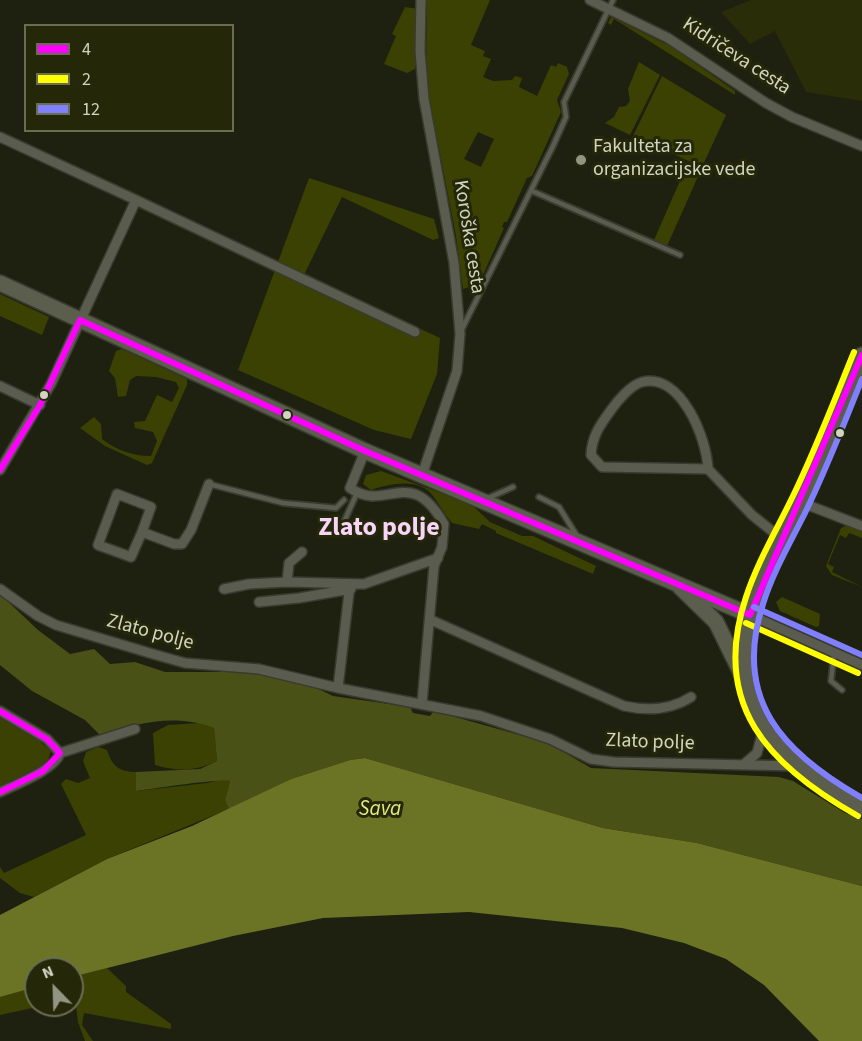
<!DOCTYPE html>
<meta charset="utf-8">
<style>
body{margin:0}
#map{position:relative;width:862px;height:1041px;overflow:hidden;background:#1e210f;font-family:"Source Sans 3",sans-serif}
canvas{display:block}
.legend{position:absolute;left:24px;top:24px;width:210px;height:108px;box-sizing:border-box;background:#242808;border:2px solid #696d52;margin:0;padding:8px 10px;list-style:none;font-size:18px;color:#d0d4c2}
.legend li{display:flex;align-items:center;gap:12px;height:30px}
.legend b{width:30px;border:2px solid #696d52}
.north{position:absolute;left:24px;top:957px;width:60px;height:60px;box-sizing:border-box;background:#242808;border:2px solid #696d52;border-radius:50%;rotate:337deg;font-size:16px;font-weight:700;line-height:24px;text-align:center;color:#d0d4c2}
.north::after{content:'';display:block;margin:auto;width:21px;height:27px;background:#929583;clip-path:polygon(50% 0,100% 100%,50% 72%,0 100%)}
</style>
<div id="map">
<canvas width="862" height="1041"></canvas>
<ul class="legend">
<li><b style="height:8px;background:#f0f"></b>4</li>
<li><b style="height:8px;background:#ff0"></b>2</li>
<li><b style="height:8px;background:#8080ff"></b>12</li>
</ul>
<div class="north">N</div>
</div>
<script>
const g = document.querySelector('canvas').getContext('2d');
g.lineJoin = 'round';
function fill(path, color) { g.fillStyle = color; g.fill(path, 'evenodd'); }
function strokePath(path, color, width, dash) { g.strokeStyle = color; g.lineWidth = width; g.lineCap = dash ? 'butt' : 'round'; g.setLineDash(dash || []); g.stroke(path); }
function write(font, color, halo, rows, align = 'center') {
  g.font = font + ' "Source Sans 3",sans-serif'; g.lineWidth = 6; g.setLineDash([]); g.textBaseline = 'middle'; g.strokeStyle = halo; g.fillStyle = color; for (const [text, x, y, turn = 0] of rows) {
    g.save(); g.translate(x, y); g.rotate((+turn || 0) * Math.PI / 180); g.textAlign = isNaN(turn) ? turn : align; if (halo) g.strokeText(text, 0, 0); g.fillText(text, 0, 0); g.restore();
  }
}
const built = new Path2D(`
 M751 0H862V101L806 92 775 31 750 44 721 12Z`);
const green = new Path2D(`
 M427 0H490L471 45 485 51 483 56 491 59 483 77 493 81 512 80 515 76 522 78 519 87 537 96 551 65 556 67 558 63 567 67 569 74 557 100 561 112 532 176 527 178 507 222H504L502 227 504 228 479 284 463 289 456 236 428 92 426 72ZM478 132 494 139 481 167 464 159Z
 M405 7 418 9 415 69 407 73 384 64 396 36 392 34Z
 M611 17 672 47 735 91V95L614 19 611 25 608 23Z
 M639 62 660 75 630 135 605 123 614 117 619 107 626 106 630 101 628 89Z
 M662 76 726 115 702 167 633 136Z
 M687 165 700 172 667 246 654 240Z
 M309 178 434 219 439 238 433 240 342 197 304 275 440 338 437 374 411 439 374 430 238 370Z
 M0 294 49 317 42 335 0 316Z
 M122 349 187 379V385L152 463 147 465 105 446 80 428 94 417 101 424 102 439C116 450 133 456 151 456L157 441 153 432 135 428 134 422 145 421 157 395 172 402 179 388 176 382 156 377 136 376 130 380 126 396 118 397 115 378 109 371 116 351Z
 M381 471 471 504 490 522 522 536H533L596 566 593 574 496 533V531L482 524 479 529 452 523C445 515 440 505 433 496 419 477 390 484 371 490L363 484 366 475Z
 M850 524 862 529V538L849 533 846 538 840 535 828 564 834 567 832 572 862 587 832 575 826 566 841 528Z
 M782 597 820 614 819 626 816 627 780 611 776 602Z
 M0 715 31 734 51 751 47 763 0 790Z
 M200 723 214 728 217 761C196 771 178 772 155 765L153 733 168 725Z
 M98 747 107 750C112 766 119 772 136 772V791L207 783 225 779 230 781 225 800 229 809 107 859 34 897 20 893 0 878V867L4 873 86 835 61 784 66 779 78 783 90 778 83 761 86 752Z
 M107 968 126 986V992L171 1024V1029L84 1013 82 1025 93 1041H85L78 1022 75 998H72V977Z
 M36 987V1005H46L0 1015V997Z`);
const forest = new Path2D(`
 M0 594 38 630 70 654 94 649 110 664 135 662 165 672H259L302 681 333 696 410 707 413 713 430 716 434 711 548 743 591 768 779 777 793 781 845 813 862 819V886L697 843 603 828 365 758 350 760 291 779 229 809 225 800 230 781C223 778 150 789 136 791V772L200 769 217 761 214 728C175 713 138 723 100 735L85 720 32 691 0 665Z`);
const water = new Path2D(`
 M365 758 603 828 697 843 862 886V1041H819L764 985 726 959 684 943 622 928 469 912 323 918 233 936 72 977V969H36V987L0 997V915L107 859 192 826 291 779 350 760Z`);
const service = new Path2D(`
 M532 191 680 255
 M462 329 553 146 566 117 564 102 613 0
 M209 484 283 503 336 508 344 500
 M539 497 559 507 577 536
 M486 499 513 487
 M344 532 343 524 357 493
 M834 653 831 681 842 690`);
const minor = new Path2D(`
 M421 0 420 51 424 99 454 263 460 334 457 371 422 475
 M590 0 668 38 766 103 792 117 862 146
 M0 137 136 200
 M0 386 40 405
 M365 451 350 488C387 514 409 463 444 524L442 547 434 566 422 703
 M708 469C707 439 681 372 642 382 631 385 618 400 611 410 600 425 592 436 591 455L602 467 708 469 752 515 782 539
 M0 470 51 384 136 200 415 332
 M800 502 862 526
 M142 532 151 507 117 494 98 545 131 557 142 532 174 544H182L191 530 209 484
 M287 582 289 563 302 552
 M0 589 38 616 56 625 153 654 185 663 259 669 338 688 481 716 550 739 591 759 614 762 794 766
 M224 589 249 584 287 582 364 584 438 558
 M259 602 299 598 351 589
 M750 615 862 665
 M431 620 624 706C647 711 671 710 691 697
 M338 688 350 584
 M0 711 47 739 60 753C56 769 15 785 0 792
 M60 753 135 729
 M743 765 757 753 763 731`);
const primary = new Path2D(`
 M0 283 365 451 750 615
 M862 355C843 401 825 449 804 494 786 533 761 573 750 615 724 712 783 767 862 808
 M680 587 716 622 744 679`);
const bus1 = new Path2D(`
 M0 470 40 405 80 320 365 451 750 615 862 355
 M0 711 47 739 60 753 43 771 0 792`);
const bus2 = new Path2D(`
 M854 352C834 401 815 451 792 498 776 531 757 563 746 597 710 705 769 766 858 816
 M746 623 858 673`);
const bus3 = new Path2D(`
 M862 379C844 424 826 470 805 513 790 543 773 572 763 604 732 700 783 753 862 798
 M754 607 862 655`);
const markers = [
 [581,160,6,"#929583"],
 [44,395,5,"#d0d4c2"],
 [287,415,5,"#d0d4c2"],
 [840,433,5,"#d0d4c2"]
];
const streetNames = [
 ["Kidričeva cesta",736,57,33],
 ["Koroška cesta",468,237,81],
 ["Zlato polje",150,633,15],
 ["Zlato polje",650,743,2]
];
const poiNames = [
 ["Fakulteta za",593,148],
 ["organizacijske vede",593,171]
];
const waterNames = [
 ["Sava",380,810]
];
const districtNames = [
 ["Zlato polje",379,529]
];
fill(built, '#292d08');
fill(green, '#3b4102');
fill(forest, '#4a5116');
fill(water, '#6b7424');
strokePath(service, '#393b2f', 8);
strokePath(minor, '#393b2f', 12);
strokePath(primary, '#393b2f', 18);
strokePath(service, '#5a5c50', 4.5);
strokePath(minor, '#5a5c50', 9);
strokePath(primary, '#5b5e4d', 15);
strokePath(bus1, '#f0f', 6);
strokePath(bus2, '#ff0', 6);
strokePath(bus3, '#8080ff', 6);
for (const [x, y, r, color] of markers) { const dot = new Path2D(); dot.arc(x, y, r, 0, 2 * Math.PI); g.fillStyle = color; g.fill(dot); strokePath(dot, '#242808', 2); }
write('20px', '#d0d4c2', '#242808', streetNames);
write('20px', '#d0d4c2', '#242808', poiNames, 'left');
write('italic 21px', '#dfee7d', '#242808', waterNames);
write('bold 26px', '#f8d5f8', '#242808', districtNames);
</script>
